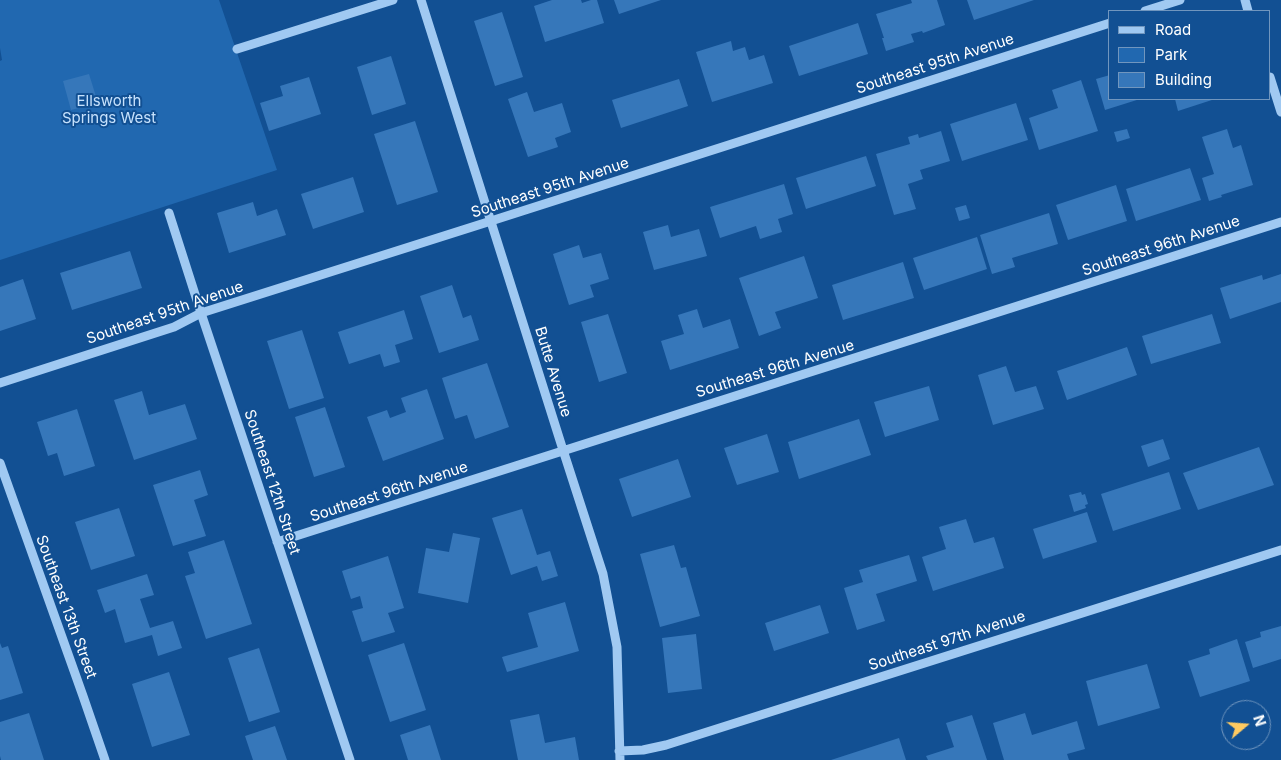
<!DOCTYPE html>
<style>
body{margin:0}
#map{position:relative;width:1281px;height:760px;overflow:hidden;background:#125093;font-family:Inter,sans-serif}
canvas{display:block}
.legend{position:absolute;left:1108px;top:10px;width:162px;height:90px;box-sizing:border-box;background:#125093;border:1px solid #7196be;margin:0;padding:6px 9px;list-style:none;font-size:15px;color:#fff}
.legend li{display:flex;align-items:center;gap:10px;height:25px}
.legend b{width:25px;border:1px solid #7196be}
.north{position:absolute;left:1221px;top:700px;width:50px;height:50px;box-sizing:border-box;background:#125093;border:1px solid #7196be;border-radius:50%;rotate:72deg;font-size:14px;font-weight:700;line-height:20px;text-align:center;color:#fff}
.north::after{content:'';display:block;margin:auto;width:18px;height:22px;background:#ffca61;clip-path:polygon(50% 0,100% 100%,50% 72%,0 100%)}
</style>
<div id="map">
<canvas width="1281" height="760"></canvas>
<ul class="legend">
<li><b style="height:6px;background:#a0c9f2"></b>Road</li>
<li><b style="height:14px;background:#2168b0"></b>Park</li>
<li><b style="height:14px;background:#3677ba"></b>Building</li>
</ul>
<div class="north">N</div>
</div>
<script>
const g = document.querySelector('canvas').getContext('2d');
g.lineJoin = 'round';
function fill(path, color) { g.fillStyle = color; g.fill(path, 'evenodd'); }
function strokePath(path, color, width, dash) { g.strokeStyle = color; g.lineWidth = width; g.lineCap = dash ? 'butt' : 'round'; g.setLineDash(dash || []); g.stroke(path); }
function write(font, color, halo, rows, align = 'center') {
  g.font = font + ' Inter,sans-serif'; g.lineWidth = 4; g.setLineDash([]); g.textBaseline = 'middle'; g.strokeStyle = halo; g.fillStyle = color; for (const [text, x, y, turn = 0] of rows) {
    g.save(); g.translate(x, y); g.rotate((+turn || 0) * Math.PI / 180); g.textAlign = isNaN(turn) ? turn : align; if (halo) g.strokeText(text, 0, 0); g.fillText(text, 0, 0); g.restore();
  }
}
const green = new Path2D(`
 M0 0H219L277 170 0 260V61L2 60 0 48Z`);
const building = new Path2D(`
 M552 0H581L582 3 591 0H597L604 23 545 42 534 6Z
 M614 0H661L619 14Z
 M911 0H937L945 25 923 33 922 31 911 34 914 42 886 51 882 38H884L876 14 912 3Z
 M967 0H1034L974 20Z
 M502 12 523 77 495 86 474 21Z
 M858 23 868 54 799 76 789 46Z
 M731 41 733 51 745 47 749 60 764 55 773 83 712 102 696 52Z
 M391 56 406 104 372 115 357 67Z
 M89 74 98 103 71 110 63 81Z
 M1110 75V99H1140L1105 110 1096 79Z
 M309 77 321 114 269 131 260 103 283 96 280 86Z
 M679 79 688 106 621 128 612 100Z
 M1081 80 1098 131 1039 150 1029 118 1058 108 1052 90Z
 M527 92 534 112 562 103 571 132 555 138 558 147 528 157 508 99Z
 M1175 99H1215L1178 111Z
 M1016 103 1028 140 962 161 950 124Z
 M415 121 438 192 397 205 374 134Z
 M1127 129 1130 138 1117 142 1114 132Z
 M1227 129 1233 148 1241 145 1253 185 1221 195 1222 197 1209 201 1202 178 1214 174 1202 137Z
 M941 131 950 161 920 170 923 179 908 184 916 209 894 215 876 154 910 144 908 137 918 134 919 138Z
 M866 156 876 186 806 209 796 178Z
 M1190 168 1201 200 1136 221 1126 189Z
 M353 177 364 212 313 229 301 194Z
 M784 184 793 214 778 219 782 232 760 239 756 226 720 238 710 207Z
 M1116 185 1127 221 1068 240 1056 205Z
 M253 202 257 216 277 209 286 235 229 253 217 213Z
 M966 205 970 218 959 221 955 208Z
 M1049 213 1058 244 1012 258 1015 267 992 274 980 235Z
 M668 225 671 237 699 229 707 256 654 270 643 232Z
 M977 237 987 269 924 290 913 258Z
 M579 245 583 258 601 253 609 279 590 285 594 297 569 305 553 254Z
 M130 251 142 288 72 310 60 273Z
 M804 256 818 298 775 312 781 328 759 336 739 278Z
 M903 262 914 298 843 320 832 285Z
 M1281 274V302L1230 319 1220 288 1262 275 1263 280Z
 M23 279 36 319 0 331V287Z
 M452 285 463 318 471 315 479 340 439 353 420 296Z
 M697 309 703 328 730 319 739 348 670 370 661 341 684 334 678 315Z
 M404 310 413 339 395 345 400 362 384 367 380 354 349 364 338 332Z
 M608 314 627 373 599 382 581 322Z
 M1212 314 1221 343 1151 364 1142 336Z
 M302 330 324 398 289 409 267 341Z
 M1127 347 1137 375 1067 400 1057 371Z
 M487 363 509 427 475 439 467 415 455 419 442 378Z
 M1006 366 1015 392 1036 386 1044 409 993 425 978 375Z
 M929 386 939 420 885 437 874 402Z
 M427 389 444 439 383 461 367 417 387 410 390 418 406 412 401 398Z
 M142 391 149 415 185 404 197 439 134 460 114 400Z
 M325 407 345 467 314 477 295 417Z
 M77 409 95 466 64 476 57 453 48 456 37 422Z
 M859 419 871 455 799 479 788 442Z
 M767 434 779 472 737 485 724 448Z
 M1163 439 1170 459 1148 467 1141 446Z
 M1259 447 1274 485 1198 510 1183 473Z
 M678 459 691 497 632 517 619 479Z
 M200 470 208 495 194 500 206 536 173 546 153 485Z
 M1169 472 1181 509 1113 531 1101 494Z
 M1081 492 1082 495 1085 494 1088 504 1085 505 1086 508 1074 512 1069 495Z
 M119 508 135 556 91 570 75 522Z
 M522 509 537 555 550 551 558 576 542 581 537 566 511 575 492 518Z
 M1087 512 1097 542 1043 559 1033 529Z
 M966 519 974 543 994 537 1004 568 933 591 922 557 946 549 939 527Z
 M453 533 480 538 468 603 418 593 426 548 449 552Z
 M224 540 252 624 206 639 185 576 195 573 188 552Z
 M674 545 681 568 686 567 700 616 660 627 640 554Z
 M909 555 917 581 876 594 885 621 857 630 844 588 863 582 859 570Z
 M388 556 404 608 388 613 395 632 362 642 352 611 363 608 360 596 351 599 342 571Z
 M147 574 154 595 140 599 150 628 173 621 182 648 158 656 152 635 125 643 115 609 105 613 97 590Z
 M565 602 579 651 507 672 502 657 538 647 528 613Z
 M820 605 829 633 774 651 765 623Z
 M1281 626V659L1253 668 1245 642 1261 637 1260 632Z
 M696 634 702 689 668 693 662 638Z
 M1237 639 1250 681 1200 697 1188 661 1210 654 1209 649Z
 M0 643 2 648 8 646 23 693 0 700Z
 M404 643 426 710 390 722 368 655Z
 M259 648 280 712 249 722 228 658Z
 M1147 664 1160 708 1098 726 1086 681Z
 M169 672 190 735 152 747 132 684Z
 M29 713 44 760H1L0 756V722Z
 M1025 713 1032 735 1077 721 1085 749 1067 754 1069 760H1004L993 723Z
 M539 714 545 743 575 737 579 760H518L510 720Z
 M972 715 987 760H928L926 756 954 747 946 723Z
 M430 725 441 760H408L400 735Z
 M275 726 287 760H253L245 736Z
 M899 738 906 760H831Z`);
const minor = new Path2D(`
 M421 0 563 450 603 574 617 647 620 760
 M1245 0 1248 11
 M1145 11 1180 0
 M237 49 393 0
 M1270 77 1281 112
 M169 213 201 313 350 760
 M0 383 174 327 201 313 491 221 1110 23
 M0 463 83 696 105 760
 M277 542 1281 222
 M619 751 643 750 666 745 1281 550`);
const streetNames = [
 ["Southeast 95th Avenue",935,64,-18],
 ["Southeast 95th Avenue",550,188,-18],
 ["Southeast 96th Avenue",1161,246,-18],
 ["Southeast 95th Avenue",165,313,-19],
 ["Southeast 96th Avenue",775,369,-17],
 ["Butte Avenue",553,372,73],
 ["Southeast 12th Street",272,482,72],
 ["Southeast 96th Avenue",389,492,-18],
 ["Southeast 13th Street",66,607,70],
 ["Southeast 97th Avenue",947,641,-18]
];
const parkNames = [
 ["Ellsworth",109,101],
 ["Springs West",109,118]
];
fill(green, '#2168b0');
fill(building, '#3677ba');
strokePath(minor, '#a0c9f2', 9);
write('15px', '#fff', '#125093', streetNames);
write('15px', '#c7e2fd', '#125093', parkNames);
</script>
